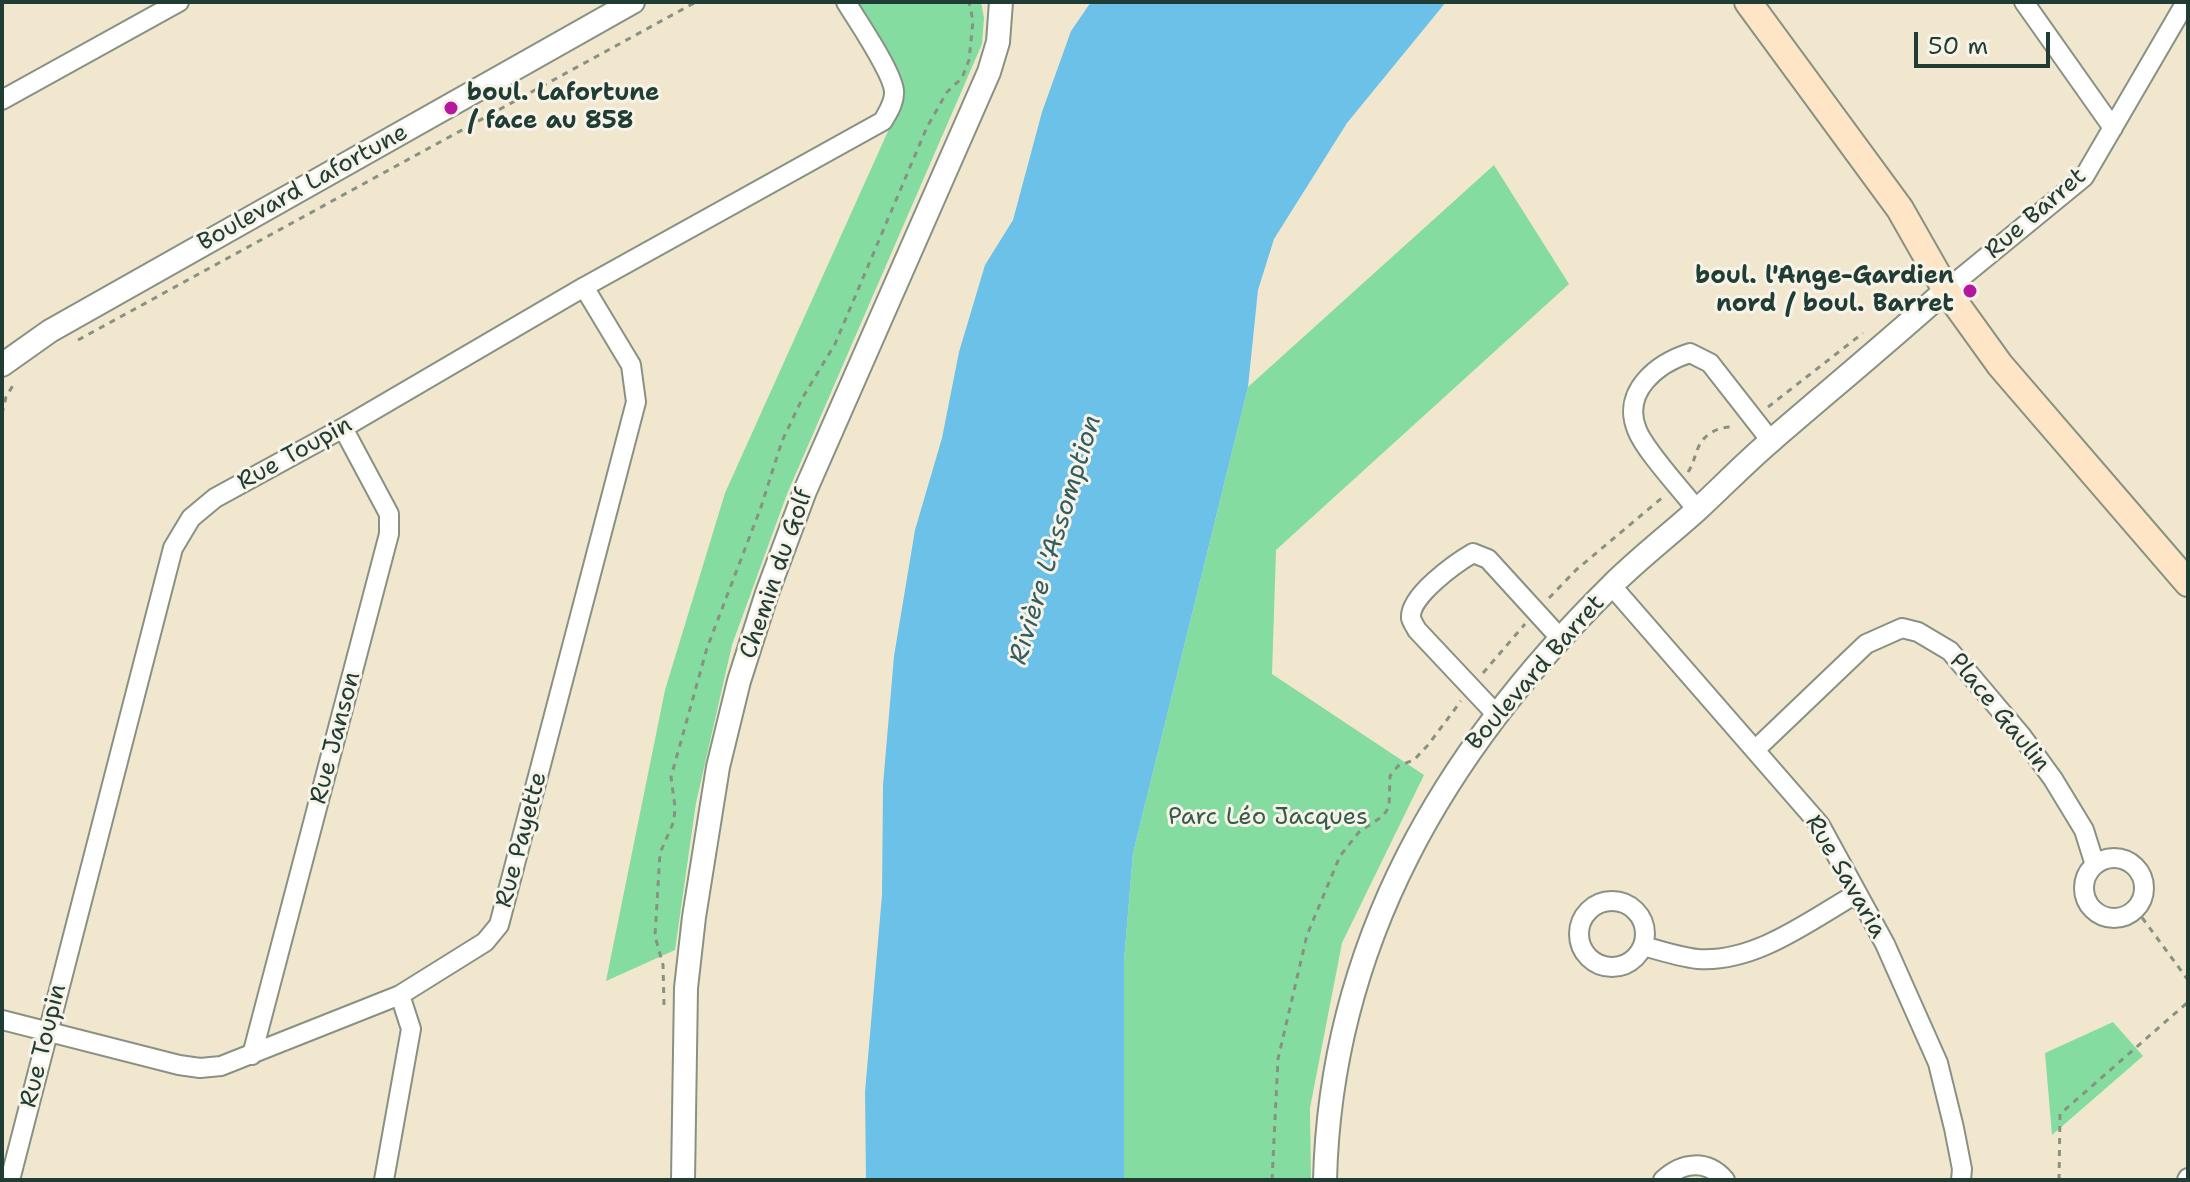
<!DOCTYPE html>
<meta charset="utf-8">
<style>
body{margin:0}
#map{position:relative;width:2190px;height:1182px;overflow:hidden;background:#f1e7cf;font-family:"Shantell Sans",sans-serif}
canvas{display:block}
.frame{position:absolute;inset:0;border:4px solid #1f3d34;pointer-events:none}
.scale{position:absolute;left:1914px;top:32px;width:136px;height:36px;box-sizing:border-box;border:4px solid #1f3d34;border-top:0;padding-left:10px;font-size:24px;line-height:28px;white-space:nowrap;color:#1f3d34;-webkit-text-stroke:6px #f7f3e8;paint-order:stroke}
</style>
<div id="map">
<canvas width="2190" height="1182"></canvas>
<div class="frame"></div>
<div class="scale">50 m</div>
</div>
<script>
const g = document.querySelector('canvas').getContext('2d');
g.lineJoin = 'round';
function fill(path, color) { g.fillStyle = color; g.fill(path, 'evenodd'); }
function strokePath(path, color, width, dash) { g.strokeStyle = color; g.lineWidth = width; g.lineCap = dash ? 'butt' : 'round'; g.setLineDash(dash || []); g.stroke(path); }
function write(font, color, halo, rows, align = 'center') {
  g.font = font + ' "Shantell Sans",sans-serif'; g.lineWidth = 6; g.setLineDash([]); g.textBaseline = 'middle'; g.strokeStyle = halo; g.fillStyle = color; for (const [text, x, y, turn = 0] of rows) {
    g.save(); g.translate(x, y); g.rotate((+turn || 0) * Math.PI / 180); g.textAlign = isNaN(turn) ? turn : align; if (halo) g.strokeText(text, 0, 0); g.fillText(text, 0, 0); g.restore();
  }
}
const green = new Path2D(`
 M855 2H981L984 18 982 44 787 494 732 645 696 803 675 950 606 981 665 690 725 493 898 109Z
 M1494 165 1569 284 1276 550 1272 674 1424 775 1342 943 1310 1108 1311 1180H1124V961L1133 853 1248 387Z
 M2113 1022 2143 1056 2052 1135 2045 1053Z`);
const water = new Path2D(`
 M1091 2H1446L1347 123 1274 239 1258 290 1248 387 1133 853 1124 961V1180H866L865 1092 882 895 883 785 894 656 915 530 942 438 959 352 985 265 1013 220 1042 112 1071 31Z`);
const path = new Path2D(`
 M78 340 696 2
 M1768 407 1863 333
 M2 414 6 397 15 382
 M1688 472C1694 463 1694 457 1698 448 1704 433 1720 426 1735 427
 M1549 598 1576 570 1663 497
 M1483 673 1525 624
 M2135 908 2188 980
 M664 1005 663 965 655 936 660 853 674 821 675 807 671 777 707 648 761 507 782 441 803 397 835 344 927 127 947 92 962 78 969 60 973 21 969 2
 M1272 1180 1278 1059 1307 935 1340 856 1359 832 1383 816 1389 807 1390 776 1398 766 1414 760 1428 745 1461 701
 M2059 1180 2060 1114 2188 1002`);
const minor = new Path2D(`
 M2024 2 2113 128
 M2 100 179 2
 M1946 290 2084 177 2186 2
 M1697 510C1682 490 1645 451 1637 430 1621 391 1658 363 1690 353L1710 363 1771 441
 M1611 585 1820 825 1885 944 1938 1063 1954 1128 1962 1169 1961 1180
 M1496 714 1417 630C1415 626 1412 622 1411 618 1409 596 1456 563 1473 553L1488 559 1561 639
 M1756 749 1866 644 1902 628 1918 632 1950 651 2021 735 2053 779 2084 830 2095 865
 M2084 888a30 30 0 1 1 60 0a30 30 0 1 1-60 0Z
 M1579 934a33 33 0 1 1 66 0a33 33 0 1 1-66 0Z
 M1644 946C1661 951 1680 957 1698 959 1755 963 1809 921 1856 894
 M2 1020 179 1065 200 1068 221 1066 400 995 485 942 499 925 636 402 631 365 584 287
 M252 1055 389 534V514L343 428
 M10 1180 173 548 191 518 215 498 343 428 584 287 883 121C888 112 895 102 894 91 892 71 858 22 846 2
 M384 1180 411 1029 400 995
 M1663 1180C1682 1162 1707 1159 1725 1180
 M2187 1180 2188 1178`);
const tertiary = new Path2D(`
 M2 365 50 331 633 2
 M683 1180 686 988 694 917 718 767 739 681 767 593 805 491 989 72 998 42 1001 2
 M1325 1180C1331 942 1445 750 1611 586 1638 559 1668 536 1697 510 1722 487 1746 462 1772 440 1830 390 1889 341 1946 290`);
const secondary = new Path2D(`
 M1748 2 1900 209 1946 290 2000 365 2188 583`);
const markers = [
 [451,108,8,"#b5179e"],
 [1970,291,8,"#b5179e"]
];
const poiNames = [
 ["boul. Lafortune",467,94],
 ["/ face au 858",467,122],
 ["boul. l'Ange-Gardien",1954,277,"right"],
 ["nord / boul. Barret",1954,305,"right"]
];
const streetNames = [
 ["Boulevard Lafortune",303,188,-29],
 ["Rue Barret",2036,214,-41],
 ["Rue Toupin",295,454,-29],
 ["Chemin du Golf",777,574,-71],
 ["Boulevard Barret",1536,673,-49],
 ["Place Gaulin",1999,713,51],
 ["Rue Janson",336,738,-75],
 ["Rue Payette",522,840,-75],
 ["Rue Savaria",1845,877,60],
 ["Rue Toupin",44,1046,-76]
];
const parkNames = [
 ["Parc Léo Jacques",1268,818]
];
const waterNames = [
 ["Rivière L'Assomption",1056,540,-73]
];
fill(green, '#85dca0');
fill(water, '#6cc1e8');
strokePath(minor, '#889282', 22);
strokePath(tertiary, '#889282', 26);
strokePath(secondary, '#889282', 30);
strokePath(path, '#889282', 3, [6, 6]);
strokePath(minor, '#fff', 18);
strokePath(tertiary, '#fff', 22);
strokePath(secondary, '#fee5c5', 26);
for (const [x, y, r, color] of markers) { const dot = new Path2D(); dot.arc(x, y, r, 0, 2 * Math.PI); g.fillStyle = color; g.fill(dot); strokePath(dot, '#f7f3e8', 3); }
write('bold 24px', '#1f3d34', '#f7f3e8', poiNames, 'left');
write('24px', '#1f3d34', '#f7f3e8', streetNames);
write('24px', '#335d4a', '#f7f3e8', parkNames);
write('italic 26px', '#325e61', '#f7f3e8', waterNames);
</script>
